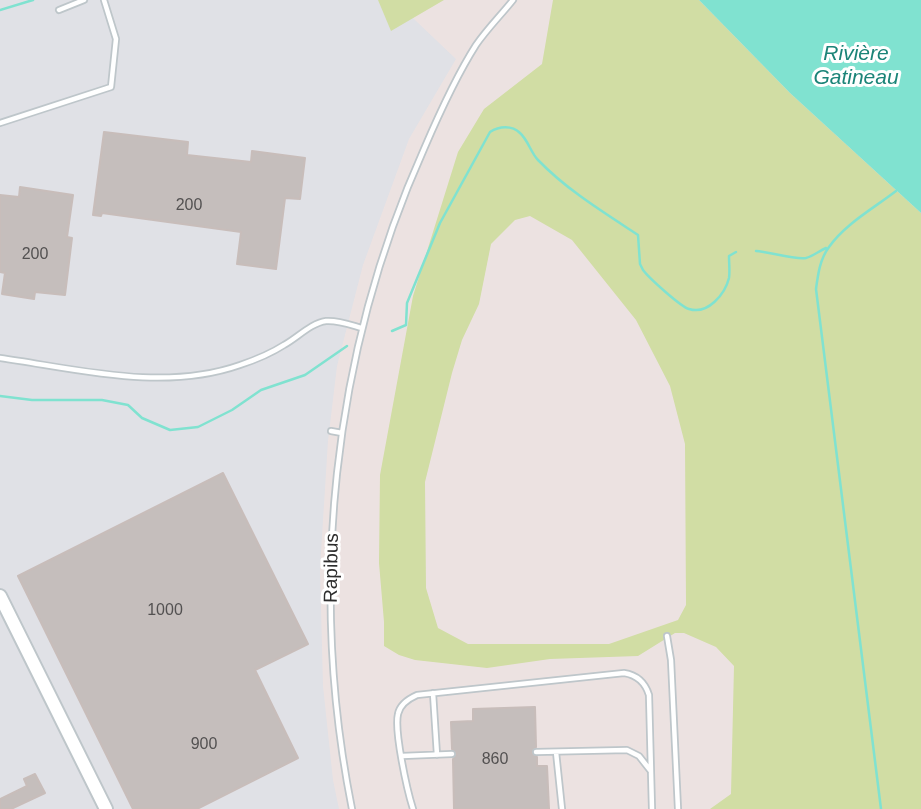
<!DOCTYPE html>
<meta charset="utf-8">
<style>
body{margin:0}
canvas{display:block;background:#ece2e1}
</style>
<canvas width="921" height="809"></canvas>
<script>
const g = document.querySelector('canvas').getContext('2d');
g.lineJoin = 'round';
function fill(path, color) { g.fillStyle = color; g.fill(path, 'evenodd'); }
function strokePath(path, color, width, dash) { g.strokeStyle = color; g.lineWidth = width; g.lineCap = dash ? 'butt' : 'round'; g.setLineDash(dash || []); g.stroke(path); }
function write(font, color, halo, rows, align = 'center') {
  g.font = font + ' Arial,sans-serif'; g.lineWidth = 6; g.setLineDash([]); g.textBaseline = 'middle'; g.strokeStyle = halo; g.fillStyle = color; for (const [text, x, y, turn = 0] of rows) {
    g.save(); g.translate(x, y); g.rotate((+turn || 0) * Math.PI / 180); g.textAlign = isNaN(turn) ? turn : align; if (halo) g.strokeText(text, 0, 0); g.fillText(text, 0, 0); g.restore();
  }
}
const industrial = new Path2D(`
 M0 0H394L456 59 409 139 363 265 337 366 328 441 320 568 323 686 333 780 339 809H0Z`);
const green = new Path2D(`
 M378 0H444L391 31Z
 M553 0H699L790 93 921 213V809H710L731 794 734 666 716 647 684 633H675L638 656 550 659 487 668 415 660 399 655 384 646V622L379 563 380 475 413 296 458 152 484 109 542 64ZM530 216 572 240 636 320 670 386 685 444 686 605 678 620 609 644H468L438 628 426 588 425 482 452 373 462 340 479 304 491 244 515 220Z`);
const water = new Path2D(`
 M699 0H921V213L790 93Z`);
const stream = new Path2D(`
 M0 10 33 0
 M756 251C769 252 796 260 806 258 813 256 819 251 826 248
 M392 331 406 325 407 303 440 223 490 132C499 126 512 125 520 133 528 140 531 153 538 160 567 190 603 212 638 235L640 264 643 270C649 278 681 307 689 309 708 315 725 294 729 278 730 272 729 263 729 256L736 252
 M0 396 32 400H102L128 405 142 418 170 430 198 427 232 410 261 390 305 375 347 346
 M881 809 816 289C818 274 820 259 829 247 845 224 874 208 896 191`);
const building = new Path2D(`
 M104 132 188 142 187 155 251 162 252 151 305 158 300 199 285 198 276 269 237 264 241 232 102 213 101 216 93 215Z
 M20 187 73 195 67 237 72 238 65 295 35 292 34 299 2 294 5 273 0 272V195L19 197Z
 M223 473 308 644 255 670 298 758 197 809H133L18 576Z
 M535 707 536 747 531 753 537 757V766H547L549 809H454L453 759 457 754 452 749 451 722 473 721V709Z
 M35 774 45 793 11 809H0V799L27 786 24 779Z`);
const lane = new Path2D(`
 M59 10 84 0
 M0 123 111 87 116 39 104 0
 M0 358C78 369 163 392 240 365 255 360 270 354 284 345 297 338 311 323 326 321 338 320 351 325 362 328
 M331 431 342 433
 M667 636 671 660 678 809
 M433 693 437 755
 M536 752 627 750 639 756 650 770
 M556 752 562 809
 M402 756 452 754
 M352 809C308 589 332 354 424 149 439 114 455 78 476 45 487 29 501 15 513 0
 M413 809C407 790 394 731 398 714 400 704 408 699 417 695L624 673C637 675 645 682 649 695L652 809`);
const secondary = new Path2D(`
 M0 596 106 809`);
const numberNames = [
 ["200",189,206],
 ["200",35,255],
 ["1000",165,611],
 ["900",204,745],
 ["860",495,760]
];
const streetNames = [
 ["Rapibus",332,568,-89]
];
const waterNames = [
 ["Rivière",856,54],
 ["Gatineau",856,78]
];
fill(industrial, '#e0e1e6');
fill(green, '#d1dda4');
fill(water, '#80e2d0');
strokePath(stream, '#80e2d0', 2.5);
fill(building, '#c5bebc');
strokePath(building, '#c8bdba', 2);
strokePath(lane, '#bec6ca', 8);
strokePath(secondary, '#bec6ca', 16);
strokePath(lane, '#fff', 4.5);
strokePath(secondary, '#fff', 12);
write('16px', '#535151', null, numberNames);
write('19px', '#2d2d2d', '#fff', streetNames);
write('italic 21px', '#1b8478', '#fff', waterNames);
</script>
